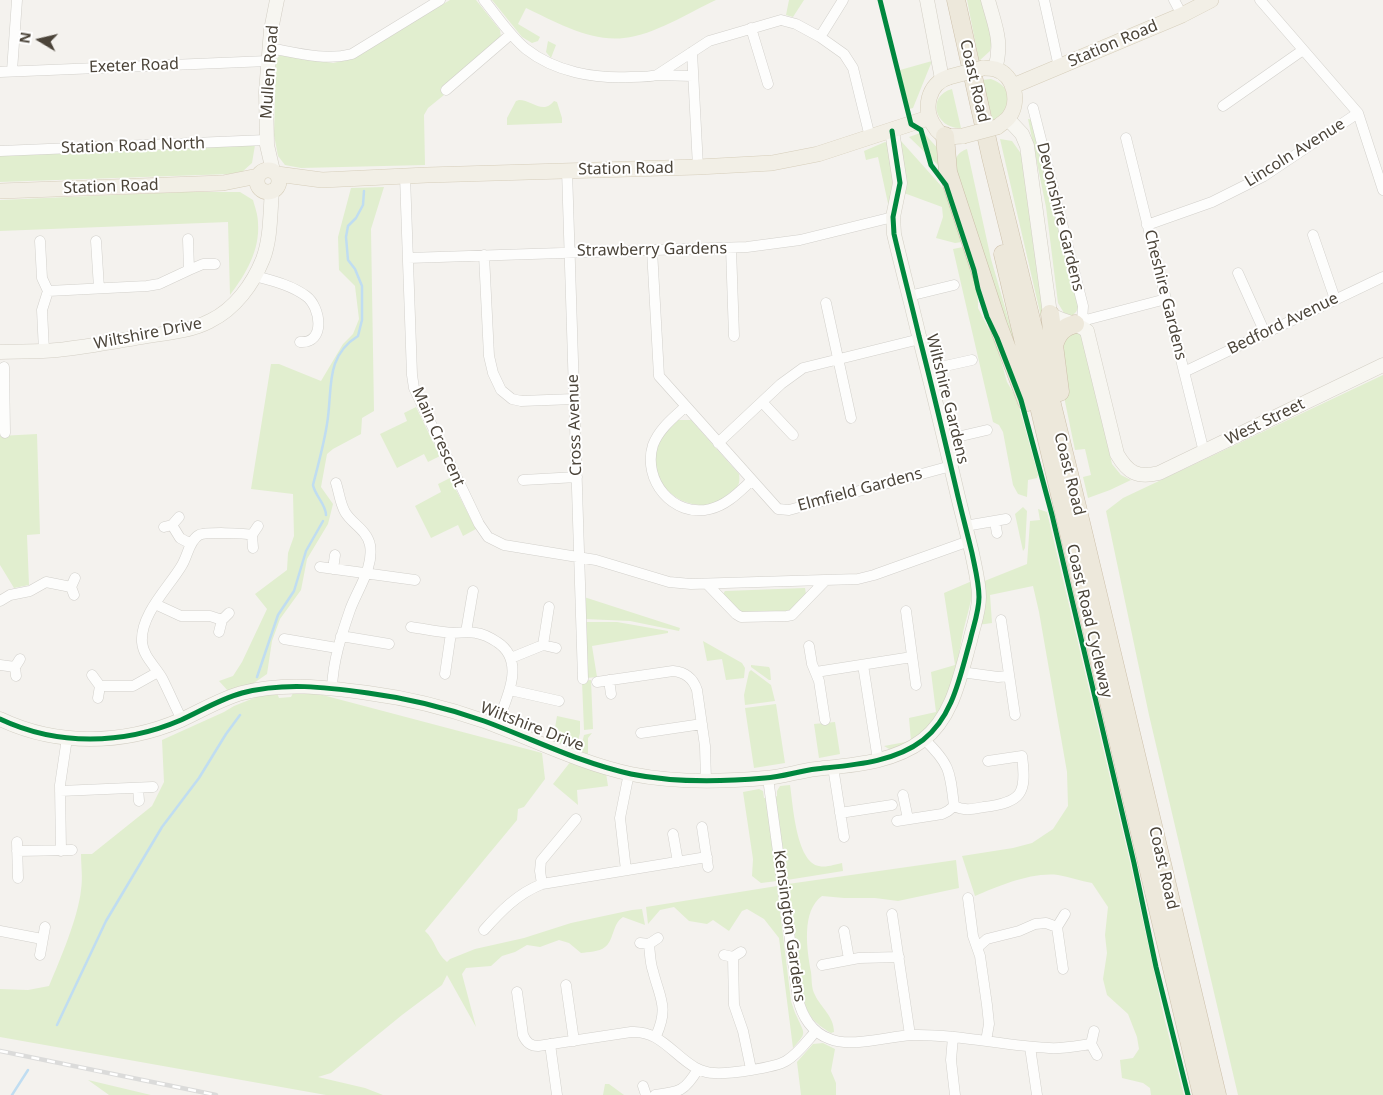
<!DOCTYPE html>
<style>
body{margin:0}
#map{position:relative;width:1383px;height:1095px;overflow:hidden;background:#f4f2ee;font-family:"Noto Sans",sans-serif}
canvas{display:block}
.north{position:absolute;left:15px;top:15px;width:50px;height:50px;-webkit-text-stroke:4px #fff;paint-order:stroke;rotate:279deg;font-size:14px;font-weight:700;line-height:20px;text-align:center;color:#4b4439}
.north::after{content:'';display:block;margin:auto;width:18px;height:22px;background:#4b4439;clip-path:polygon(50% 0,100% 100%,50% 72%,0 100%)}
</style>
<div id="map">
<canvas width="1383" height="1095"></canvas>
<div class="north">N</div>
</div>
<script>
const g = document.querySelector('canvas').getContext('2d');
g.lineJoin = 'round';
function fill(path, color) { g.fillStyle = color; g.fill(path, 'evenodd'); }
function strokePath(path, color, width, dash) { g.strokeStyle = color; g.lineWidth = width; g.lineCap = dash ? 'butt' : 'round'; g.setLineDash(dash || []); g.stroke(path); }
function write(font, color, halo, rows, align = 'center') {
  g.font = font + ' "Noto Sans",sans-serif'; g.lineWidth = 4; g.setLineDash([]); g.textBaseline = 'middle'; g.strokeStyle = halo; g.fillStyle = color; for (const [text, x, y, turn = 0] of rows) {
    g.save(); g.translate(x, y); g.rotate((+turn || 0) * Math.PI / 180); g.textAlign = isNaN(turn) ? turn : align; if (halo) g.strokeText(text, 0, 0); g.fillText(text, 0, 0); g.restore();
  }
}
const green = new Path2D(`
 M450 0H476L500 30 501 38 440 89 444 95 428 108 424 115 425 165 301 168 285 165 278 156 274 135 276 60 280 55 333 63 351 59Z
 M492 0H716C688 13 654 35 624 38 590 42 556 22 526 8L518 24 540 37 538 41 532 43 522 37Z
 M789 0H804L793 17 786 15Z
 M967 0H982L992 41 990 51 979 61Z
 M548 41 556 45 551 58 546 52Z
 M932 61 913 108 909 109 900 70Z
 M991 79C1015 87 1013 110 993 121L982 80Z
 M952 89 961 128C935 129 926 96 952 89Z
 M519 100C532 100 543 115 554 101L557 102 562 118V123L507 125V118L516 101Z
 M1028 119 1034 120 1079 306 1076 312 1072 316 1064 313 1058 303 1046 207Z
 M923 132 941 152 940 167 909 137Z
 M1000 139 1012 141 1022 155 1033 242 1044 310 1047 343Z
 M901 141 944 189 962 242 955 243 936 238 943 217 942 207 904 193 900 143Z
 M885 142 888 143 896 179 889 208 878 157 866 160 864 151Z
 M255 145 252 163 242 172 230 174 0 182V155Z
 M967 149 991 259 1017 349 1013 350 953 165C956 157 958 152 967 149Z
 M384 187 371 229 374 411 362 418 361 434 333 449 327 454 321 487 333 504 328 524 307 559 301 590 280 619 272 641 267 674 251 685 229 692 219 681 233 676 242 662 267 609 255 594 287 570 288 553 294 536 293 494 251 489 271 364H279L321 381 343 344 353 334 359 319 355 286 339 270 338 237 351 188Z
 M182 192H240L253 200C255 207 258 215 258 223 260 250 246 274 230 295L228 222 0 231V200Z
 M963 247C970 266 979 287 978 308L996 343 1007 382 1017 399 1038 475 1037 478 1028 480 1027 497 1018 494 1013 485 1003 432 999 425 993 422 953 249Z
 M1067 330 1079 332 1084 338 1112 464 1121 475 1131 480 1110 490 1088 498 1083 477 1091 475 1085 449 1075 450 1062 387 1059 353Z
 M1383 375V1095H1238L1149 715 1106 511 1123 498Z
 M416 407 440 456 428 462 424 454 397 468 380 434 407 421 404 413Z
 M678 420H691L739 474C741 487 736 488 727 495 723 498 718 503 714 504 710 506 703 505 699 505 664 502 641 464 664 434 667 429 673 424 678 420Z
 M37 434 40 534 27 535 29 585 14 588 0 565V436Z
 M450 478 476 529 463 536 458 525 431 538 415 506 441 492 438 484Z
 M1023 507 1027 511 1025 548 1023 551 1015 514Z
 M1038 509 1047 512 1130 862 1165 1021 1184 1095H1151L1150 1088 1143 1083 1122 1078 1120 1060 1133 1058 1139 1049 1137 1037 1128 1014 1107 995 1103 979 1107 953 1105 935 1108 907 1092 883C1081 881 1069 877 1058 875 1031 872 999 886 975 896L962 856 1013 848 1032 843 1053 829 1068 806 1067 772 1039 612 1033 586 990 595 992 623 978 625 982 582 1027 564 1030 521 1040 520Z
 M972 581V594C970 607 966 619 963 632 954 680 946 736 891 750L884 746 911 741 909 718 936 712 931 672 955 665 944 593Z
 M805 588 806 594 793 609 783 613 752 614 741 612 723 594 725 591Z
 M584 597 680 628 679 631 630 621 585 619Z
 M585 622H617L668 631V633L592 646 597 677 587 678Z
 M703 641 742 663 745 668 744 678 726 680 722 659 707 661Z
 M751 665 769 667 770 669 771 680H769L751 667Z
 M751 670 771 685 775 701 745 705 744 695 749 672Z
 M591 680 593 729 584 730 582 681Z
 M269 692 277 693 279 698 291 697 293 693H315L542 753 545 779 524 807 518 809 517 820 425 931C436 941 435 952 447 962L450 959 475 949 524 938 571 923 632 910 642 909 645 925 623 917C612 924 614 941 605 947 599 952 588 952 581 953L569 943 559 940 540 947 527 945 515 952 502 956 491 966 466 968 462 974 476 1027 447 975 442 985 402 1015 331 1073 318 1077 365 1088 383 1095H326L0 1037V989L28 990 49 986C60 960 78 918 81 890 83 878 81 866 81 854H92L152 806 164 782 162 740 224 712 234 706Z
 M776 704 785 763 754 768 745 708Z
 M557 716 580 721V733L576 749 553 740Z
 M835 722 840 754 819 758 814 724Z
 M592 733 588 738V754L580 751 584 735Z
 M571 761 606 773 608 786 577 790 578 805 553 784Z
 M790 785C793 804 796 862 819 866 826 868 836 864 842 863L843 871 787 880 775 797 777 796V791L780 786Z
 M759 789 763 791 764 798H767L777 881 761 883 752 876 753 859 743 792Z
 M956 860 959 888 898 901 875 898H844L822 896C801 911 807 950 811 972 812 979 811 988 815 995 821 1008 834 1016 834 1032L831 1033C814 1023 807 1015 802 996L788 884Z
 M777 886 791 1001C793 1006 794 1012 797 1017 805 1035 807 1032 793 1048L779 938 764 919 747 909 742 911 729 931 713 920 707 924 689 921 674 907 660 910 648 924 646 907Z
 M823 1043 835 1049 831 1071 836 1083V1095H801L797 1062 813 1044Z
 M88 1080 151 1095H109Z
 M605 1084H609L624 1095H603Z`);
const stream = new Path2D(`
 M326 515C326 504 315 496 313 485 318 465 324 444 327 424 333 390 324 357 358 336L362 320V286L355 269 348 260 346 237 348 226 356 218 363 205 364 191
 M257 677 278 615 294 591 306 551 323 521
 M57 1025 106 921 162 827 199 778 226 734 240 715
 M12 1095 28 1070`);
const street = new Path2D(`
 M484 0C497 16 510 36 526 49 555 72 595 79 631 77 640 77 649 77 657 75L709 41 781 20 796 24 820 37 844 54 853 68 870 137
 M1044 0 1059 67
 M1174 0 1182 15
 M1260 0 1358 113 1383 190
 M751 28 768 84
 M820 37 843 0
 M269 48C297 53 325 61 352 54L440 0
 M692 52 698 167
 M12 71 17 0
 M0 72 268 61
 M657 75 693 76
 M446 90 511 34
 M1223 106 1303 50
 M1033 108 1083 306 1082 321 1079 326
 M1126 138 1204 452
 M0 151 266 140
 M567 170 583 679
 M405 176 412 375 414 388 479 524 488 537 504 545 596 560 669 582 691 584 858 579 874 575 969 541
 M1147 225 1212 202 1264 176 1358 113
 M1313 235 1335 299
 M40 241 42 278 48 291 42 310 44 351
 M96 241 99 288
 M731 248 734 336
 M652 250 659 376 778 509 789 510 951 466
 M484 255 489 356 493 373 501 390 512 399 521 401 574 399
 M408 258 747 247 800 240 893 217
 M189 270 203 264H215
 M1238 273 1265 333
 M255 276C273 281 291 285 306 296 321 307 326 344 300 342
 M48 291 147 286 159 284 189 270 188 239
 M909 296 954 285
 M826 303 851 418
 M1082 321 1166 299
 M4 367 5 433
 M927 370 972 360
 M1184 372 1383 277
 M762 402 793 435
 M685 407C673 418 659 429 653 445 642 480 673 518 710 509 727 505 739 492 751 481
 M944 440 987 430
 M718 443 781 384 803 368 920 339
 M523 480 577 477
 M995 522 997 533
 M172 525 180 538 191 544
 M965 526 1006 519
 M164 527 172 525 179 517
 M253 548 252 535 258 526
 M320 567 415 580
 M333 569 335 555
 M707 584 736 614 741 617 787 616 792 615 824 582
 M74 595 71 587 75 578
 M0 601 10 595 30 591 46 582 71 587
 M155 604 181 616H210L222 620
 M906 611 916 685
 M1001 620 1015 715
 M411 627C425 629 439 632 453 633 461 633 468 631 476 633 484 634 491 638 497 642 527 661 506 700 496 726
 M219 632 222 620 229 613
 M466 632 473 591
 M341 636 389 644
 M284 639 337 648
 M543 645 556 648
 M809 646 812 664 819 681 825 720
 M511 658 543 645 549 607
 M0 665 15 667
 M863 665 878 760
 M816 672 912 657
 M961 672 998 677 1009 676
 M445 674 451 633
 M92 675 100 686 98 698
 M16 676 15 667 20 659
 M609 680 611 694
 M597 682 673 671C685 672 693 678 697 690L705 746 706 781
 M100 686H133L158 672
 M332 688C333 661 341 636 350 610 357 590 374 568 370 545 367 530 352 524 345 512 340 503 339 492 336 483
 M510 690 559 701
 M182 720C175 706 169 692 162 678 155 666 143 656 142 642 140 614 170 586 182 565 188 555 189 541 199 535 205 532 245 533 252 535
 M641 733 702 724
 M833 767 844 837
 M768 778 798 999C802 1016 812 1033 830 1039 851 1048 889 1036 913 1035 959 1034 1004 1046 1049 1048 1063 1049 1077 1046 1091 1044
 M138 788 139 801
 M60 791 153 787
 M903 795 908 819
 M954 806C964 811 973 809 984 807 1022 802 1027 794 1022 756L988 761
 M840 813 892 805
 M897 821 942 814 948 811 954 806C950 771 950 764 924 739
 M702 827 708 867
 M673 834 678 862
 M17 842 18 878
 M17 851 72 850
 M61 851 60 785 67 738
 M626 870 620 818 629 773
 M542 884 540 871 541 861 576 819
 M968 898 973 936 980 956 987 1005 989 1024 986 1041
 M892 914 910 1035
 M484 930C501 911 517 894 542 884L707 857
 M0 931 42 939
 M844 931 849 959
 M640 943 649 944 658 938
 M649 944C650 953 650 963 653 971 660 999 669 1007 656 1036
 M978 947 987 939 1019 931 1035 924 1046 923 1057 927
 M40 955 45 927
 M724 955 733 957 741 952
 M733 957 734 1005 743 1031 751 1069
 M822 965 859 958 899 957
 M1063 969 1057 927 1065 914
 M566 985 574 1041
 M517 992 523 1035C526 1042 530 1046 538 1046L631 1032C660 1030 673 1055 696 1068 702 1071 708 1073 714 1073 729 1074 774 1068 786 1061 798 1054 807 1041 816 1031
 M1094 1031 1091 1044 1097 1055
 M953 1037 951 1060 955 1095
 M550 1044 557 1095
 M1030 1047 1037 1095
 M643 1086 646 1095
 M655 1095C680 1092 685 1091 698 1069`);
const secondary = new Path2D(`
 M927 0 942 79
 M988 0C995 26 1003 42 995 69
 M1008 119 1022 134 1027 146 1050 314C1062 322 1077 322 1087 331L1117 454C1128 473 1137 478 1159 473L1383 365
 M273 171 267 145 266 92 271 30 277 0
 M0 352C19 351 38 352 57 350 87 347 117 341 147 336 168 333 191 331 210 321 235 309 253 284 263 259 271 238 270 213 272 191
 M0 719C57 746 123 745 181 720 201 711 220 699 242 693 284 682 325 687 368 693 406 698 447 708 484 721 533 739 580 763 631 774 675 783 720 782 765 778 782 777 799 771 816 769 852 765 893 763 923 740 953 717 960 676 970 641 973 627 979 612 979 597 979 583 975 568 972 553 967 532 961 510 956 488 944 437 932 386 919 336 911 302 902 268 894 234L893 217 900 183 892 131`);
const primary = new Path2D(`
 M983 68C986 68 991 68 995 69 1015 75 1020 102 1009 117 1006 121 1001 124 997 127
 M949 77C928 83 922 110 935 127 937 131 942 135 947 136 952 137 958 136 963 136
 M1013 86 1182 15 1211 0
 M257 181a11 11 0 1 1 22 0a11 11 0 1 1-22 0Z
 M277 174 322 180 427 175 698 167 772 163 818 154 928 118
 M0 191 223 183 258 176`);
const highway = new Path2D(`
 M956 0 991 157 1074 494 1217 1095
 M945 136 948 172 998 325 1027 402
 M1003 254 1202 1095
 M1050 314 1060 392
 M1054 346C1057 334 1063 327 1075 324`);
const rail = new Path2D(`
 M0 1051 216 1095`);
const primaryBridge = new Path2D(`
 M949 77 983 68
 M963 136 997 127`);
const cycleway = new Path2D(`
 M880 0 911 124 921 130 931 165 946 185 974 270 978 289 987 317 997 338 1021 400 1052 515 1134 863 1156 967 1188 1095
 M0 719C57 746 123 745 181 720 201 711 220 699 242 693 284 682 325 687 368 693 406 698 447 708 484 721 533 739 580 763 631 774 675 783 720 782 765 778 782 777 799 771 816 769 852 765 893 763 923 740 953 717 960 676 970 641 973 627 979 612 979 597 979 583 975 568 972 553 967 532 961 510 956 488 944 437 932 386 919 336 911 302 902 268 894 234L893 217 900 183 892 131`);
const streetNames = [
 ["Station Road",1113,44,-23],
 ["Exeter Road",134,66,-2],
 ["Mullen Road",270,72,-86],
 ["Coast Road",974,81,77],
 ["Station Road North",133,146,-2],
 ["Lincoln Avenue",1295,153,-32],
 ["Station Road",626,169,-1],
 ["Station Road",111,187,-2],
 ["Devonshire Gardens",1060,217,76],
 ["Strawberry Gardens",652,250,-1],
 ["Cheshire Gardens",1165,295,76],
 ["Bedford Avenue",1283,324,-26],
 ["Wiltshire Drive",148,334,-11],
 ["Wiltshire Gardens",947,399,76],
 ["West Street",1265,422,-26],
 ["Cross Avenue",575,425,-92],
 ["Main Crescent",438,437,66],
 ["Coast Road",1069,474,76],
 ["Elmfield Gardens",860,490,-15],
 ["Coast Road Cycleway",1089,621,77],
 ["Wiltshire Drive",532,727,21],
 ["Coast Road",1163,868,77],
 ["Kensington Gardens",789,926,82]
];
fill(green, '#e1eecf');
strokePath(stream, '#c0ddf1', 2.5);
strokePath(street, '#d2d0cb', 11);
strokePath(secondary, '#d3cfc5', 15);
strokePath(primary, '#d6cebb', 16);
strokePath(highway, '#ccbfa9', 19);
strokePath(street, '#fdfdfc', 10);
strokePath(secondary, '#f7f6f1', 14);
strokePath(primary, '#f2efe6', 15);
strokePath(highway, '#ede8db', 18);
strokePath(rail, '#dbdbda', 4.5);
strokePath(rail, '#fff', 2.5, [8]);
strokePath(primaryBridge, '#d6cebb', 16, []);
strokePath(primaryBridge, '#f2efe6', 15);
strokePath(cycleway, '#00873e', 5);
write('16px', '#4b4439', '#fff', streetNames);
</script>
